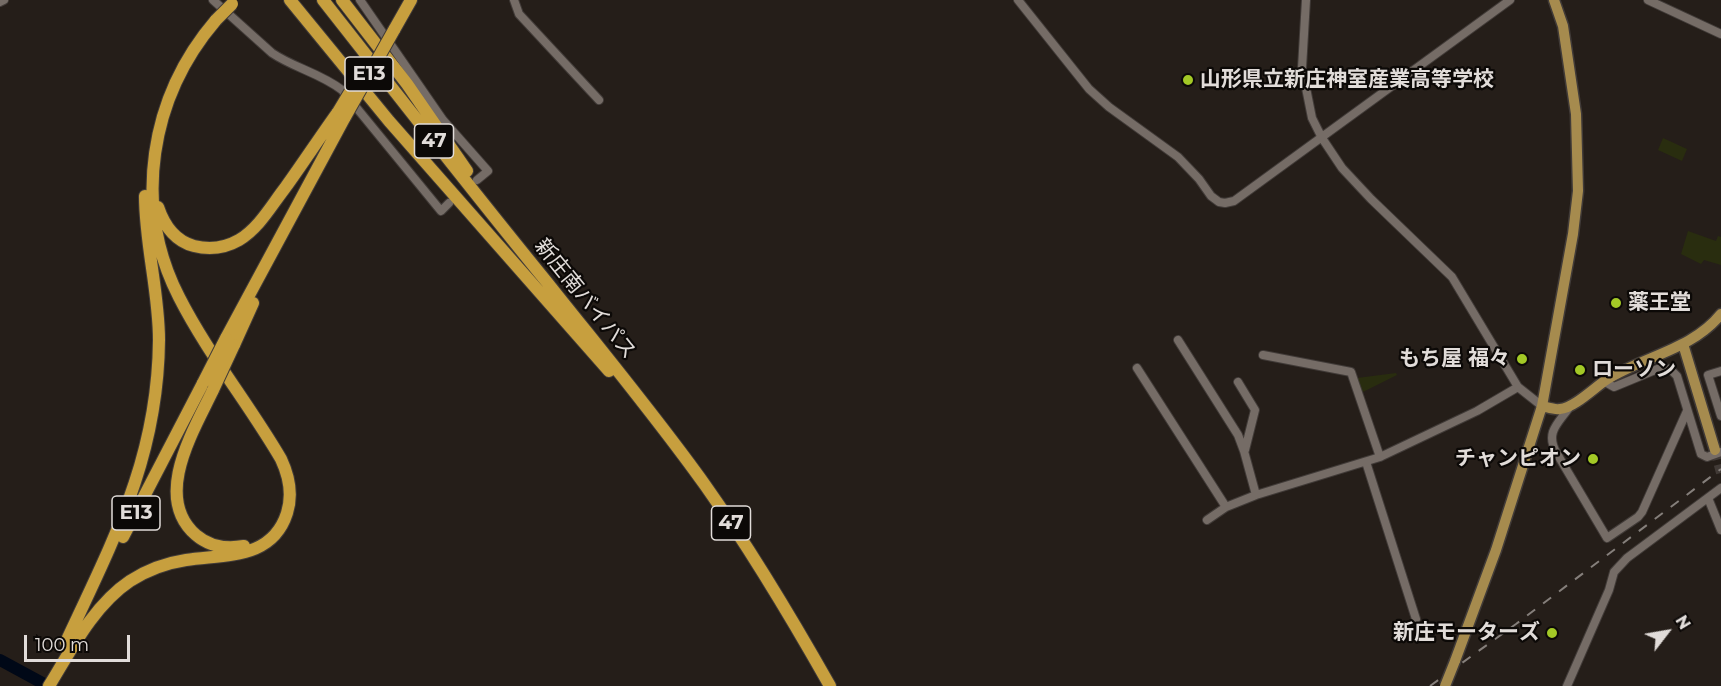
<!DOCTYPE html>
<meta charset="utf-8">
<style>
body{margin:0}
#map{position:relative;width:1721px;height:686px;overflow:hidden;background:#251e19;font-family:Montserrat,sans-serif}
canvas{display:block}
.north{position:absolute;left:1637px;top:602px;width:60px;height:60px;-webkit-text-stroke:4px #0c0907;paint-order:stroke;rotate:59deg;font-size:16px;font-weight:700;line-height:24px;text-align:center;color:#e1dcd9}
.north::after{content:'';display:block;margin:auto;width:21px;height:27px;background:#e1dcd9;clip-path:polygon(50% 0,100% 100%,50% 72%,0 100%)}
.scale{position:absolute;left:24px;top:635px;width:106px;height:27px;box-sizing:border-box;border:3px solid #e1dcd9;border-top:0;padding-left:8px;font-size:18px;line-height:21px;white-space:nowrap;color:#e1dcd9;-webkit-text-stroke:4px #0c0907;paint-order:stroke}
</style>
<div id="map">
<canvas width="1721" height="686"></canvas>
<div class="north">N</div>
<div class="scale">100 m</div>
</div>
<script>
const g = document.querySelector('canvas').getContext('2d');
g.lineJoin = 'round';
function fill(path, color) { g.fillStyle = color; g.fill(path, 'evenodd'); }
function strokePath(path, color, width, dash) { g.strokeStyle = color; g.lineWidth = width; g.lineCap = dash ? 'butt' : 'round'; g.setLineDash(dash || []); g.stroke(path); }
function write(font, color, halo, rows, align = 'center') {
  g.font = font + ' Montserrat,"Noto Sans JP",sans-serif'; g.lineWidth = 4.5; g.setLineDash([]); g.textBaseline = 'middle'; g.strokeStyle = halo; g.fillStyle = color; for (const [text, x, y, turn = 0] of rows) {
    g.save(); g.translate(x, y); g.rotate((+turn || 0) * Math.PI / 180); g.textAlign = isNaN(turn) ? turn : align; if (halo) g.strokeText(text, 0, 0); g.fillText(text, 0, 0); g.restore();
  }
}
const green = new Path2D(`
 M1663 138 1687 149 1682 161 1658 150Z
 M1688 231 1716 241 1718 236 1721 237V265L1704 260 1701 264 1681 254Z
 M1396 373 1397 375 1361 393 1357 378Z`);
const river = new Path2D(`
 M0 660 48 686`);
const majorTunnel = new Path2D(`
 M1715 450 1721 473`);
const minor = new Path2D(`
 M213 0 272 53C294 68 320 73 342 90L441 211 449 203
 M360 0 443 120 488 171 477 180
 M514 0 519 14 599 100
 M1018 0 1089 89 1109 107 1178 157 1199 179 1211 196 1219 202 1225 203 1234 201 1510 0
 M1306 0 1302 68 1312 118 1322 138 1342 168 1371 199 1452 277 1518 387 1542 406
 M1648 0 1721 34
 M0 2 4 0
 M1178 340 1238 435 1244 451 1256 495
 M1263 355 1351 372 1380 457
 M1137 368 1226 507
 M1721 371 1708 375 1721 416
 M1238 382 1255 410 1245 450
 M1605 382 1614 387 1660 368 1670 369 1677 376 1701 454 1707 457 1721 452
 M1571 405C1559 423 1545 431 1556 452L1607 538 1638 517 1642 512 1687 411
 M1366 462 1416 619
 M1708 498 1721 530
 M1207 520 1226 507 1256 495 1380 457 1477 411 1518 387
 M1567 686 1609 590 1614 572 1627 558 1721 488`);
const major = new Path2D(`
 M1683 344 1715 450
 M1542 406C1547 407 1554 410 1560 409 1574 408 1594 388 1606 380 1644 356 1692 350 1721 314
 M1455 661 1496 550 1542 406 1573 234 1578 191 1576 114 1563 26 1554 0`);
const highway = new Path2D(`
 M290 0 389 121 609 371
 M323 0C397 94 470 188 546 281 600 349 655 415 705 485 751 550 791 617 830 686
 M342 0 407 84 467 171
 M394 30 411 0
 M158 207C164 225 175 241 194 246 210 250 225 248 239 240 259 228 271 206 285 188 303 163 320 137 338 112
 M226 338 345 117
 M234 345 253 303
 M213 390C194 430 152 497 196 535 210 547 227 549 244 546
 M123 537 203 383
 M66 642C114 539 158 457 159 340 159 292 145 244 145 196
 M49 686C71 650 94 605 130 581 147 570 166 563 186 560 225 554 272 560 287 513 293 494 289 476 281 459 249 404 208 354 179 297 132 205 150 97 216 20`);
const rail = new Path2D(`
 M1430 686 1516 624 1721 469`);
const majorBridge = new Path2D(`
 M1445 686 1455 661`);
const highwayBridge = new Path2D(`
 M216 20 232 4
 M338 112 350 92
 M345 117 394 30
 M203 383 226 338
 M213 390 234 345`);
const markers = [
 [1188,80,6,"#a3c926"],
 [1616,303,6,"#a3c926"],
 [1522,359,6,"#a3c926"],
 [1580,370,6,"#a3c926"],
 [1593,459,6,"#a3c926"],
 [1552,633,6,"#a3c926"]
];
const shields = [
 [369,74,48],
 [434,141,39],
 [136,513,48],
 [731,523,39]
];
const shieldNames = [
 ["E13",369,74],
 ["47",434,141],
 ["E13",136,513],
 ["47",731,523]
];
const poiNames = [
 ["山形県立新庄神室産業高等学校",1200,80],
 ["薬王堂",1628,303],
 ["もち屋 福々",1510,359,"right"],
 ["ローソン",1592,370],
 ["チャンピオン",1581,459,"right"],
 ["新庄モーターズ",1540,633,"right"]
];
const streetNames = [
 ["新庄南バイパス",585,299,51]
];
fill(green, '#292d0f');
strokePath(river, '#000817', 12);
strokePath(majorTunnel, '#413a36', 10, [10, 5]);
strokePath(minor, '#413b38', 10);
strokePath(major, '#413b38', 13);
strokePath(highway, '#413b38', 14);
strokePath(minor, '#756c66', 8);
strokePath(major, '#a68b4e', 10);
strokePath(highway, '#c79f3e', 12);
strokePath(rail, '#857f7b', 2, [10, 10]);
strokePath(majorBridge, '#413b38', 13, []);
strokePath(highwayBridge, '#413b38', 14, []);
strokePath(majorBridge, '#a68b4e', 10);
strokePath(highwayBridge, '#c79f3e', 12);
for (const [x, y, r, color] of markers) { const dot = new Path2D(); dot.arc(x, y, r, 0, 2 * Math.PI); g.fillStyle = color; g.fill(dot); strokePath(dot, '#0c0907', 2); }
for (const [x, y, w] of shields) { const box = new Path2D(); box.roundRect(x - w / 2, y - 17, w, 34, 4.5); g.fillStyle = '#0c0907'; g.fill(box); strokePath(box, '#e1dcd9', 1.5); }
write('bold 20px', '#e1dcd9', null, shieldNames);
write('bold 21px', '#e1dcd9', '#0c0907', poiNames, 'left');
write('21px', '#e1dcd9', '#0c0907', streetNames);
</script>
